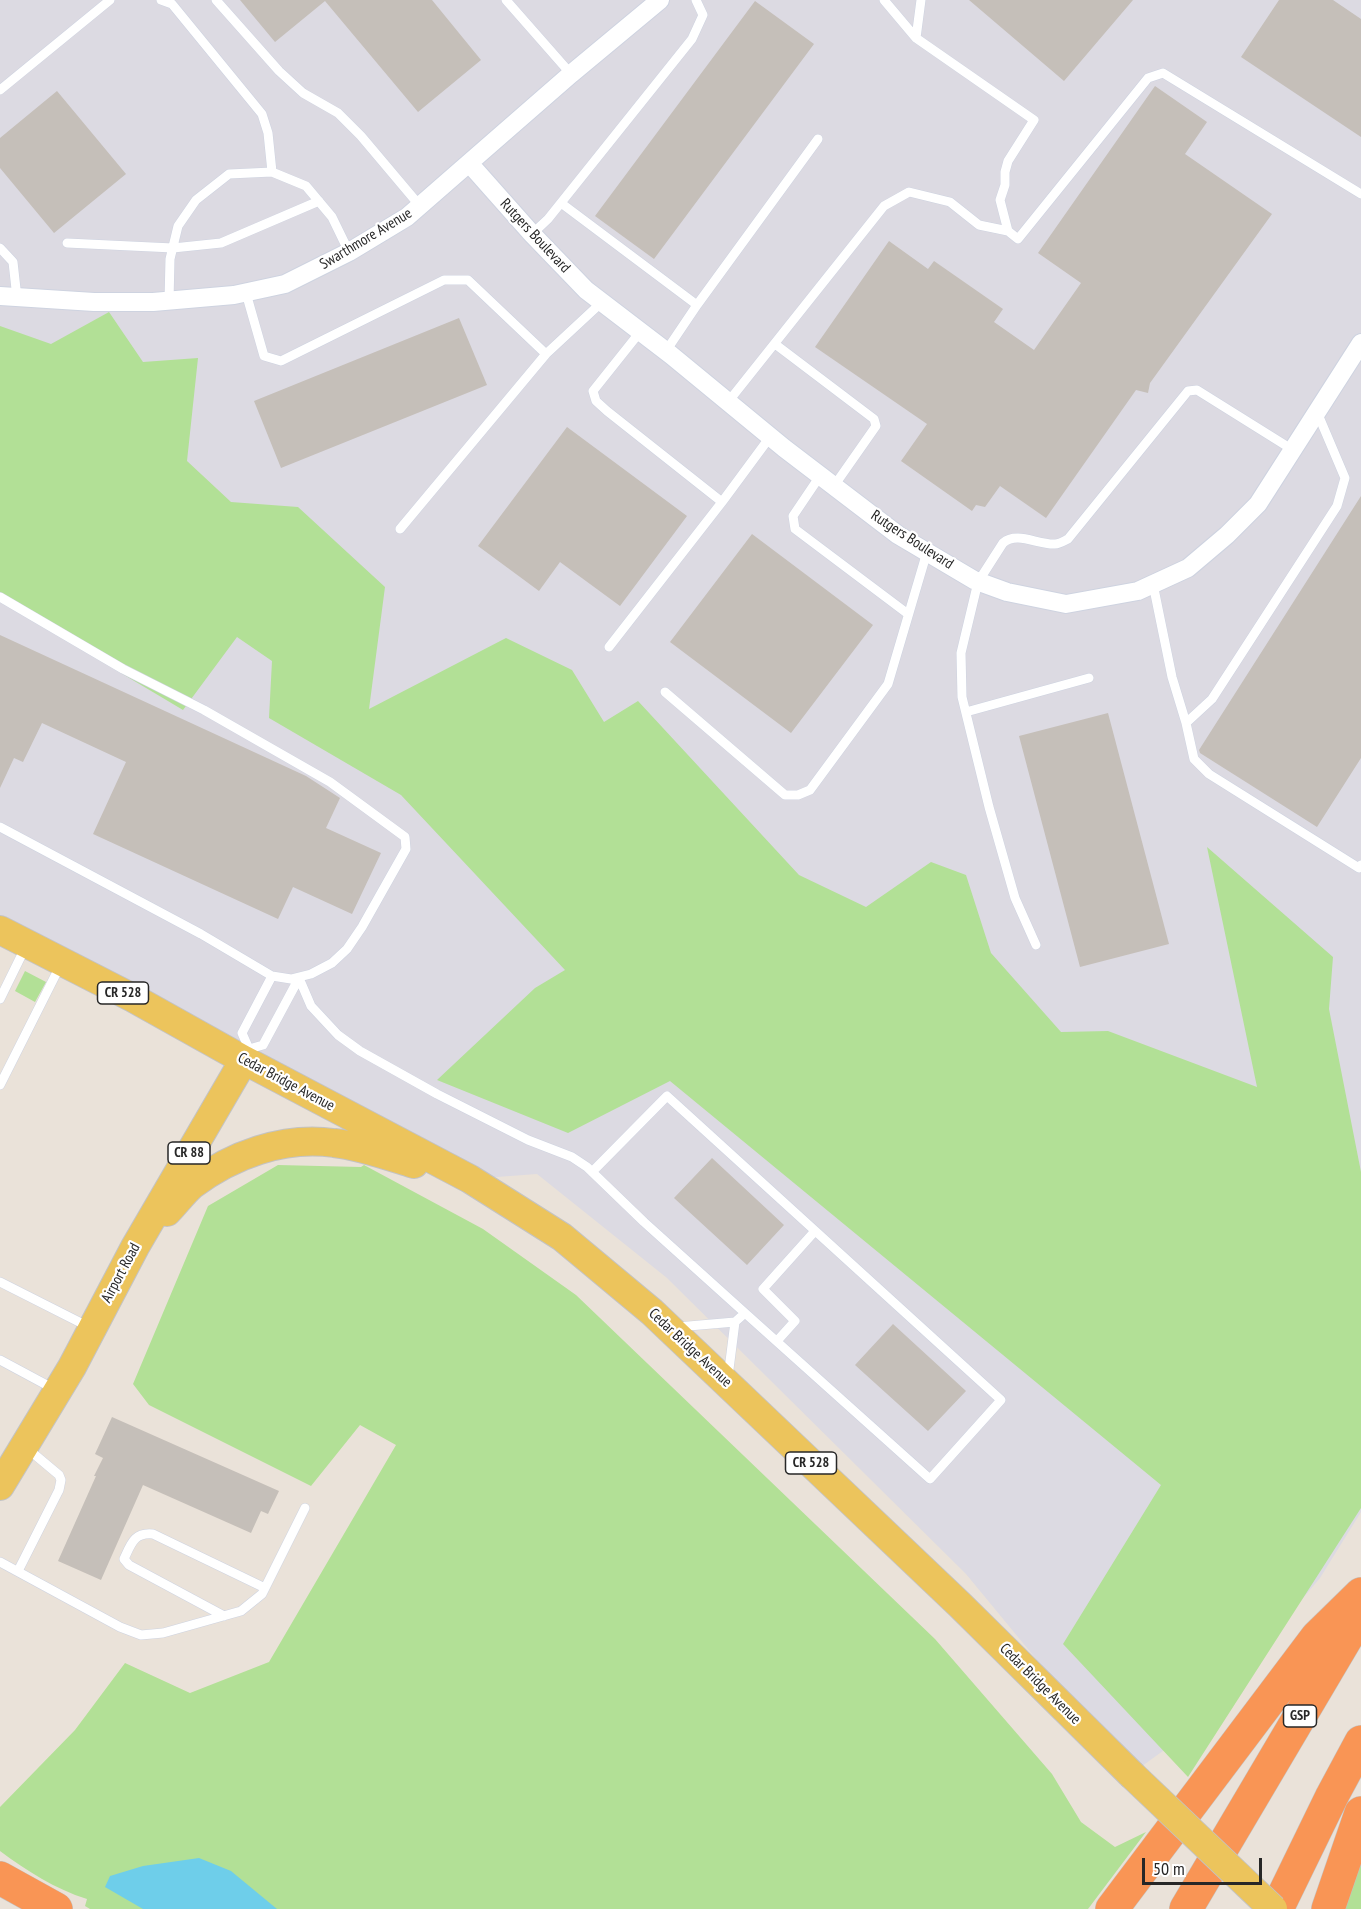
<!DOCTYPE html>
<style>
body{margin:0}
#map{position:relative;width:1361px;height:1909px;overflow:hidden;background:#eae2d9;font-family:"PT Sans Narrow",sans-serif}
canvas{display:block}
.scale{position:absolute;left:1142px;top:1858px;width:120px;height:27px;box-sizing:border-box;border:3px solid #272727;border-top:0;padding-left:8px;font-size:18px;line-height:21px;white-space:nowrap;color:#272727;-webkit-text-stroke:4px #fff;paint-order:stroke}
</style>
<div id="map">
<canvas width="1361" height="1909"></canvas>
<div class="scale">50 m</div>
</div>
<script>
const g = document.querySelector('canvas').getContext('2d');
g.lineJoin = 'round';
function fill(path, color) { g.fillStyle = color; g.fill(path, 'evenodd'); }
function strokePath(path, color, width, dash) { g.strokeStyle = color; g.lineWidth = width; g.lineCap = dash ? 'butt' : 'round'; g.setLineDash(dash || []); g.stroke(path); }
function write(font, color, halo, rows, align = 'center') {
  g.font = font + ' "PT Sans Narrow",sans-serif'; g.lineWidth = 4.5; g.setLineDash([]); g.textBaseline = 'middle'; g.strokeStyle = halo; g.fillStyle = color; for (const [text, x, y, turn = 0] of rows) {
    g.save(); g.translate(x, y); g.rotate((+turn || 0) * Math.PI / 180); g.textAlign = isNaN(turn) ? turn : align; if (halo) g.strokeText(text, 0, 0); g.fillText(text, 0, 0); g.restore();
  }
}
const industrial = new Path2D(`
 M0 0H1361V1512L1320 1578 1192 1730 1131 1774 966 1574 667 1278 537 1174 470 1179 0 932Z`);
const green = new Path2D(`
 M109 312 143 362 198 358 187 461 231 502 298 507 385 587 369 709 506 638 572 670 604 722 638 701 799 875 866 907 931 862 966 875 991 953 1061 1032 1108 1031 1257 1087 1207 847 1333 957 1329 1009 1361 1172V1508L1188 1777 1063 1644 1161 1485 670 1081 568 1133 437 1080 535 988 565 970 401 795 269 718 272 661 237 637 183 710 0 601V326L51 344Z
 M25 971 46 982 35 1002 15 991Z
 M278 1165 361 1167 364 1165 483 1229 576 1295 935 1639 1052 1774 1081 1822 1115 1847 1146 1832 1088 1909H90L85 1906 87 1899C55 1889 27 1871 0 1851V1807L75 1730 125 1663 190 1693 269 1662 396 1445 360 1425 311 1486 149 1405 133 1384 208 1206Z
 M1361 1830V1909H1341Z`);
const water = new Path2D(`
 M199 1858 231 1871 277 1909H143L105 1887 110 1876 143 1866Z`);
const building = new Path2D(`
 M240 0H432L481 60 418 112 325 1 275 42Z
 M969 0H1133L1064 81Z
 M1279 0H1333L1361 19V137L1241 57Z
 M755 1 814 44 654 259 595 216Z
 M1155 86 1207 122 1185 154 1272 214 1150 383 1148 393 1136 390 1046 518 1000 486 985 507 976 505 972 511 901 461 927 424 815 347 889 241 928 269 934 261 1003 309 994 322 1034 350 1081 283 1038 253Z
 M57 91 126 174 54 233 0 168V138Z
 M459 318 487 385 281 468 254 401Z
 M567 427 687 516 620 606 560 562 539 591 478 546Z
 M1361 496V758L1317 827 1200 753 1199 750Z
 M752 534 873 625 791 733 670 642Z
 M0 635 306 776 340 798 326 828 381 853 352 914 293 887 278 919 93 834 126 762 42 723 23 762 14 758 0 788Z
 M1108 713 1169 944 1080 967 1019 736Z
 M712 1158 784 1225 747 1265 674 1198Z
 M893 1324 966 1391 928 1431 855 1365Z
 M112 1417 279 1491 268 1514 261 1511 251 1533 143 1485 101 1580 58 1561 96 1476H94L103 1458 95 1454Z`);
const lane = new Path2D(`
 M161 0 172 4 262 114 268 133 272 172
 M216 0 279 71 303 93 338 113 361 136 420 206
 M506 0 571 74
 M884 0 916 38 1034 120 1008 161 1005 172V185L1000 200 1008 231 1018 239 1148 78 1163 73 1361 194
 M916 38 921 0
 M0 90 110 0
 M561 203 697 305 666 351
 M532 234 548 219 692 39 703 15 696 0
 M67 243 173 248 221 243 319 201
 M0 248 13 262 17 298
 M246 293 264 356 281 361 444 280H468L546 354 400 529
 M169 301 170 259 178 226 196 200 229 174 272 172 306 186 332 217 349 252
 M697 305 818 139
 M640 332 593 391 596 401 607 411 722 502 770 437
 M775 344 874 419 876 426 834 486
 M546 354 602 302
 M728 402 884 206 909 192 950 202 979 225 1008 231
 M820 476 793 516 795 529 908 614
 M1153 584 1172 677 1186 723 1194 759 1209 774 1359 868 1361 865
 M0 597 123 669 204 710 330 782 405 837 406 849 362 927 347 949 332 963 311 974 291 979 272 976 201 934 0 827
 M609 647 722 502
 M665 692 785 795H798L810 790 888 684 927 552
 M966 712 1089 678
 M1186 723 1212 699 1337 506 1345 478 1317 412
 M1036 945 1015 898 989 807 962 697 961 653 978 582 1003 543C1017 531 1038 545 1055 544 1060 544 1064 541 1068 539L1188 391 1197 390 1293 450
 M299 978 311 1006 338 1035 360 1051 437 1094 528 1140 572 1157 587 1167 644 1222 745 1313 735 1322 677 1327
 M0 999 26 946
 M249 1049 263 1045 299 978
 M249 1049 242 1033 272 976
 M0 1085 61 964
 M592 1172 667 1096 1001 1400 930 1479 745 1313
 M0 1282 89 1327
 M777 1341 795 1321 763 1289 815 1231
 M0 1360 56 1390
 M728 1377 735 1322
 M0 1562 120 1627 141 1635 163 1633 241 1611 262 1594 305 1508
 M18 1571 59 1490 61 1480 59 1475 28 1449
 M224 1616 129 1565 124 1559C131 1544 134 1532 153 1534L265 1588`);
const street = new Path2D(`
 M469 163 532 234 586 290 671 355 784 448 898 535 974 580 1007 592 1066 604 1138 591 1188 568 1227 535 1258 504 1361 343
 M0 296 94 302H153L234 295 285 284 349 252 407 217 571 74 660 0`);
const primary = new Path2D(`
 M0 930 133 998 244 1060 470 1179 562 1237 652 1312 960 1605 1131 1774
 M167 1212C175 1204 183 1193 192 1185 232 1155 283 1136 334 1143 361 1146 388 1156 414 1164
 M0 1486 72 1367 135 1247 244 1060`);
const highway = new Path2D(`
 M0 1878 56 1909
 M1112 1909 1317 1637 1361 1594
 M1186 1909 1361 1613
 M1277 1909 1332 1796 1361 1742
 M1328 1909 1361 1813`);
const primaryBridge = new Path2D(`
 M1131 1774 1273 1909`);
const shields = [
 [123,993,51],
 [189,1153,42],
 [811,1463,51],
 [1300,1716,33]
];
const shieldNames = [
 ["CR 528",123,993],
 ["CR 88",189,1153],
 ["CR 528",811,1463],
 ["GSP",1300,1716]
];
const streetNames = [
 ["Rutgers Boulevard",535,236,47],
 ["Swarthmore Avenue",366,239,-31],
 ["Rutgers Boulevard",912,540,33],
 ["Cedar Bridge Avenue",286,1082,28],
 ["Airport Road",121,1273,-62],
 ["Cedar Bridge Avenue",690,1348,43],
 ["Cedar Bridge Avenue",1040,1684,45]
];
fill(industrial, '#dcdae2');
fill(green, '#b2e096');
fill(water, '#6eceea');
fill(building, '#c5bfb9');
strokePath(lane, '#ced3e0', 10);
strokePath(street, '#ced3e0', 20);
strokePath(primary, '#c3c3c3', 30);
strokePath(highway, '#c3c3c3', 34);
strokePath(lane, '#fff', 9);
strokePath(street, '#fff', 18);
strokePath(primary, '#ecc45c', 28);
strokePath(highway, '#f99555', 33);
strokePath(primaryBridge, '#c3c3c3', 30, []);
strokePath(primaryBridge, '#ecc45c', 28);
for (const [x, y, w] of shields) { const box = new Path2D(); box.roundRect(x - w / 2, y - 11, w, 22, 4.5); g.fillStyle = '#fff'; g.fill(box); strokePath(box, '#272727', 1.5); }
write('bold 14px', '#272727', null, shieldNames);
write('15px', '#272727', '#fff', streetNames);
</script>
